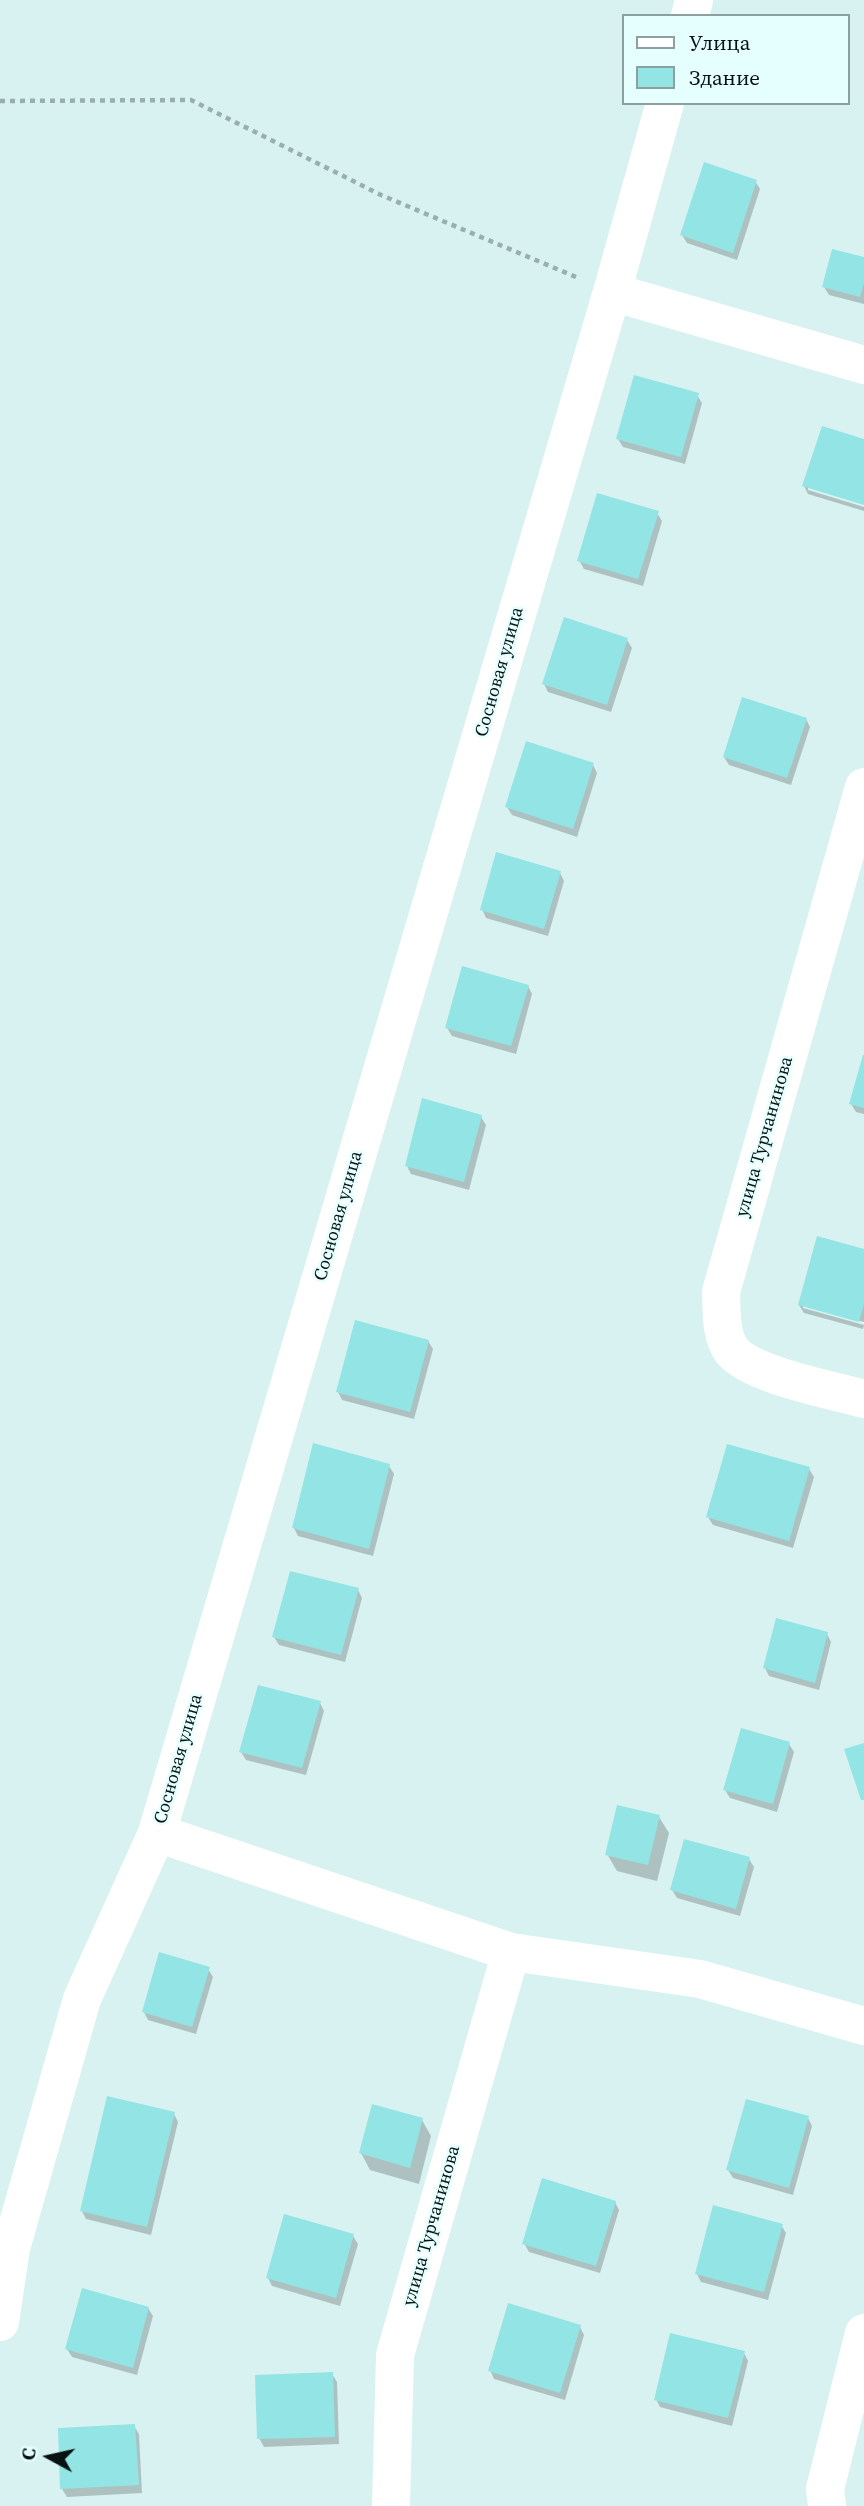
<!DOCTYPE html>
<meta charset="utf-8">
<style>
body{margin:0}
#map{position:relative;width:864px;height:2506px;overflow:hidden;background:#d8f2f1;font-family:"Source Serif 4",serif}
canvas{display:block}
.legend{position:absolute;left:622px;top:14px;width:228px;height:91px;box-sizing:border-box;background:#e5ffff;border:2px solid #8da0a0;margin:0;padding:9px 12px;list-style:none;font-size:21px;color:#091212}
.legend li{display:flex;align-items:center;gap:14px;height:35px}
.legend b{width:35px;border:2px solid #8da0a0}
.north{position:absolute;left:14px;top:2422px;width:70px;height:70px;-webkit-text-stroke:5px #e5ffff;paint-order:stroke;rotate:278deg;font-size:19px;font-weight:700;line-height:28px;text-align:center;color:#091212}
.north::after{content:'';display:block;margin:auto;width:24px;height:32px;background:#091212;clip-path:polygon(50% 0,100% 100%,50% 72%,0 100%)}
</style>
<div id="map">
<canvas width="864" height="2506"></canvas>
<ul class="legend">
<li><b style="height:9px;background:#fff"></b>Улица</li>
<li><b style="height:19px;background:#93e4e4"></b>Здание</li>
</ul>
<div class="north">С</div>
</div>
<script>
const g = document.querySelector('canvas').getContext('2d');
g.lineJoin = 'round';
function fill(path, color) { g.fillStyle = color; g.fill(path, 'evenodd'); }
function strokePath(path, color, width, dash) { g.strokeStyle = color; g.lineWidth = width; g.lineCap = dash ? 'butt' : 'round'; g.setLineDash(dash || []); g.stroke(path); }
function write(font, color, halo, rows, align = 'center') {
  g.font = font + ' "Source Serif 4",serif'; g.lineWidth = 5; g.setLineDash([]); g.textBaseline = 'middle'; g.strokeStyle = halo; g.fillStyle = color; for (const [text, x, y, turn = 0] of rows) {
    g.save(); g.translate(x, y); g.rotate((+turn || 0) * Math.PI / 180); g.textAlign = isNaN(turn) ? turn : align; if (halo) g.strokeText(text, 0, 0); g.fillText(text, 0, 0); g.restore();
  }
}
const shadow = new Path2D(`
 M755 181 760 189 737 260 687 243 682 235Z
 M864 259V304L829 295 824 287Z
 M697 395 702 403 685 464 623 447 618 439Z
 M864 441V504L808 486V490L864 507V511L808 494 804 486Z
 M657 513 662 521 643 586 584 569 579 560Z
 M627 640 632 648 611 712 548 692 544 684Z
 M806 719 810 727 791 785 729 765 724 757Z
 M593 765 597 773 577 837 512 815 507 807Z
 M560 873 564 881 548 936 486 918 482 909Z
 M528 986 532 994 516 1054 452 1036 447 1028Z
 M864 1059V1114L856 1112 851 1104Z
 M481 1117 486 1125 469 1190 411 1174 407 1166Z
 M864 1251V1322L803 1305V1308L864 1325 863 1329 804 1313 799 1305Z
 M428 1341 433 1349 414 1419 342 1400 338 1392Z
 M389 1466 394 1474 373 1556 298 1536 294 1528Z
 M809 1469 814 1477 793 1548 713 1525 708 1517Z
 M358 1590 362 1598 345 1662 279 1645 274 1637Z
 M827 1634 831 1642 819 1690 769 1676 765 1668Z
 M320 1703 324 1711 306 1775 246 1760 241 1752Z
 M789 1744 794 1752 777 1812 730 1798 725 1790Z
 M659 1817 669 1833 657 1881 617 1871 607 1854Z
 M749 1859 754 1867 740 1916 677 1898 672 1890Z
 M208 1969 213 1977 196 2034 148 2020 144 2012Z
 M174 2114 178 2122 151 2235 86 2219 82 2211Z
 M808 2118 812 2126 793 2195 733 2178 728 2170Z
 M422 2120 431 2136 419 2184 370 2170 361 2153Z
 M615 2202 619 2210 600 2273 529 2252 524 2243Z
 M781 2225 786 2233 768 2300 701 2282 697 2274Z
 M353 2236 358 2244 340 2306 272 2286 268 2278Z
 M148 2308 153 2316 137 2375 72 2357 67 2349Z
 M580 2327 584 2335 565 2400 494 2379 490 2370Z
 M744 2353 748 2361 732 2426 660 2407 656 2399Z
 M332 2374 337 2382 339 2444 264 2447 259 2438Z
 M134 2426 139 2434 142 2493 67 2497 62 2489Z`);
const building = new Path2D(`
 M704 162 757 180 733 253 680 235Z
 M832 249 864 257V283L860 297 822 287Z
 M634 375 699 393 681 457 616 439Z
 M822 426 864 439V505L802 486Z
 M597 493 659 511 638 579 577 561Z
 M564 617 628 638 607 705 542 684Z
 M742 697 807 718 787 778 723 757Z
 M526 741 594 763 573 829 505 807Z
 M496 852 561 871 544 929 480 910Z
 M462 966 529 985 511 1046 445 1028Z
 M863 1055H864V1108L849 1104Z
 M422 1098 482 1115 464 1182 405 1166Z
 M817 1236 864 1249V1304L859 1322 798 1305Z
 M355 1320 429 1340 410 1412 336 1392Z
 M313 1443 390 1464 369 1549 292 1528Z
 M727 1444 810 1467 789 1541 706 1517Z
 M290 1571 359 1588 341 1655 272 1637Z
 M776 1618 828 1632 815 1683 763 1668Z
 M258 1685 321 1701 302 1768 239 1752Z
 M741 1728 790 1742 773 1804 723 1790Z
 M864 1743V1800H861L844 1749Z
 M617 1805 660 1815 648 1865 605 1855Z
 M684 1839 750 1857 736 1909 670 1890Z
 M159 1952 210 1967 192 2027 142 2012Z
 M107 2096 175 2112 147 2227 80 2211Z
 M746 2099 809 2116 789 2188 726 2170Z
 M372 2104 423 2118 410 2168 359 2153Z
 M542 2178 616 2201 596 2266 522 2244Z
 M713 2205 783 2224 764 2292 695 2274Z
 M284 2214 354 2234 336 2298 266 2278Z
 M82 2288 149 2307 133 2368 65 2349Z
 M508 2303 581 2325 560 2393 488 2371Z
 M670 2333 745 2351 728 2418 654 2400Z
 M333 2372 335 2437 257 2439 255 2375Z
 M135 2424 139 2485 60 2489 58 2428Z`);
const path = new Path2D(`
 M0 101 191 100 381 195 576 277`);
const minor = new Path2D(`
 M690 16 694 0
 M612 292 864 365
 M864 787 721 1292C722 1311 720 1335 732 1351 751 1375 833 1390 864 1399
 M157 1833 511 1952 700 1979 864 2026
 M0 2322 11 2248 82 1999 157 1833 612 292 665 103
 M391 2506 395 2355 511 1952
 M827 2506 825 2489 864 2333`);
const streetNames = [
 ["Сосновая улица",500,672,-74],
 ["улица Турчанинова",765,1137,-74],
 ["Сосновая улица",339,1216,-74],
 ["Сосновая улица",179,1759,-74],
 ["улица Турчанинова",432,2226,-74]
];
fill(shadow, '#0003');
fill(building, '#93e4e4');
strokePath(path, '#99aeae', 4.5, [5, 5]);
strokePath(minor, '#fff', 38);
write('18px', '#091212', '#e5ffff', streetNames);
</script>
